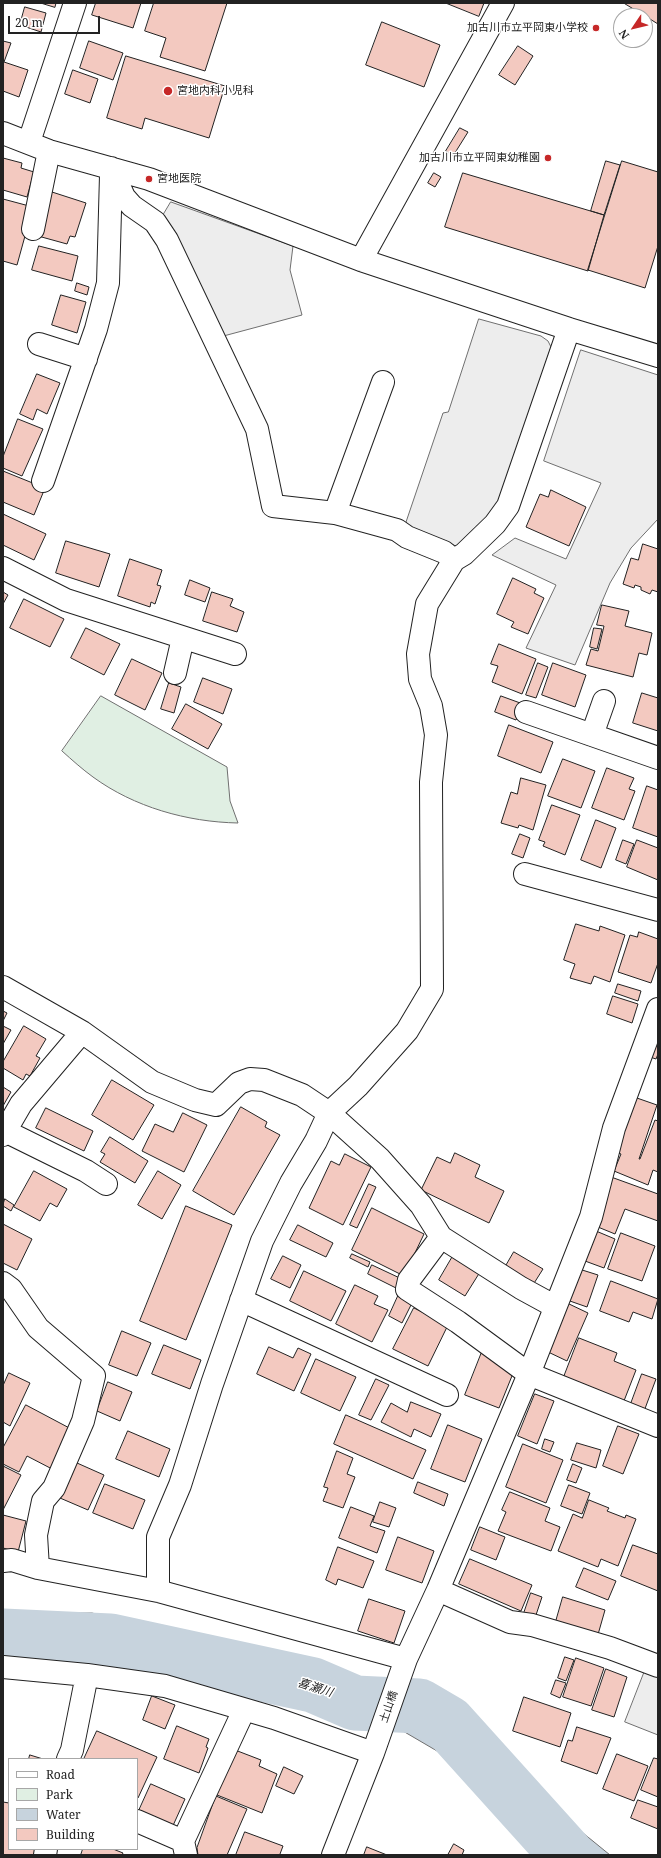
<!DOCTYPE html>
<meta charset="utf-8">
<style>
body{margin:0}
#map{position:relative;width:661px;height:1858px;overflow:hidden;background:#fff;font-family:"Noto Serif",serif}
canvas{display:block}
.frame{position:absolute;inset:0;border:4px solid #222;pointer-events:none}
.legend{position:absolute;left:8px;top:1758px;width:130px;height:92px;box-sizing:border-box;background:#fff;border:1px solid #a7a7a7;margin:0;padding:5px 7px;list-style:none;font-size:12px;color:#222}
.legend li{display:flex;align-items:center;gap:8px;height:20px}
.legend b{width:20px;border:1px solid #a7a7a7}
.north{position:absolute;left:613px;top:8px;width:40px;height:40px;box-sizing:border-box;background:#fff;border:1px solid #a7a7a7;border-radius:50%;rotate:235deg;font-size:11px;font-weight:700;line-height:16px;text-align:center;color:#222}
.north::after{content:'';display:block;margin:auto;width:14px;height:18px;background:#c62828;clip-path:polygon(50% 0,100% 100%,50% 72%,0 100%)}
.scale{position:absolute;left:8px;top:16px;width:92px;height:18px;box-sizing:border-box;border:2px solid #222;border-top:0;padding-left:5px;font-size:12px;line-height:14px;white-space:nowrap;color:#222;-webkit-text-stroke:3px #fff;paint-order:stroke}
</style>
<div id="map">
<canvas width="661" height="1858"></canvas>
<div class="frame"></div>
<ul class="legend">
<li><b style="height:5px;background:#fff"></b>Road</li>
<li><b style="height:11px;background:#e0efe3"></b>Park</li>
<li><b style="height:11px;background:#c7d3dd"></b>Water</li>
<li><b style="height:11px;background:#f3c9c0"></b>Building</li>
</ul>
<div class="north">N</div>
<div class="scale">20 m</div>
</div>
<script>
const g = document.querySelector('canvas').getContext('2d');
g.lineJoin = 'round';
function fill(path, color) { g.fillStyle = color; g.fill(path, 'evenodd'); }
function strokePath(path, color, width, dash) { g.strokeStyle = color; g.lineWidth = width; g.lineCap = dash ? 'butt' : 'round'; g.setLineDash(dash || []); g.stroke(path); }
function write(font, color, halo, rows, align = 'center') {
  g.font = font + ' "Noto Serif","Noto Sans JP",serif'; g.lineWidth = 3; g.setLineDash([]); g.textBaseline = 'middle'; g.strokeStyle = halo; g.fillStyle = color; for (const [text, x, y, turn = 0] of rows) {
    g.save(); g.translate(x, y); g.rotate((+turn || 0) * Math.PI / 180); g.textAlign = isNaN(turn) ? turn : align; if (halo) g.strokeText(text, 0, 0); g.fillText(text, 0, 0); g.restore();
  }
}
const green = new Path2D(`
 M101 696 227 767 230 801 238 823C187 822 134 807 93 777 82 769 72 760 62 751Z`);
const parking = new Path2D(`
 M171 202 293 246 290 270 302 315 216 338 162 217Z
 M479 319 541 336 548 341 551 347 500 501 482 526 456 546 405 525 443 413 448 412Z
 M581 350 658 375V519L631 548 610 583 575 665 526 648 556 585 492 555 515 538 566 559 601 483 544 461Z
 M646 1668 658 1673V1735L625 1722Z`);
const water = new Path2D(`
 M3 1612 30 1614 92 1613 319 1673 380 1704 448 1723 610 1855H564L461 1765 355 1703 313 1685 110 1641 3 1643Z`);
const river = new Path2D(`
 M3 1636 110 1641 313 1685 355 1703 419 1706 448 1723 567 1855`);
const building = new Path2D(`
 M41 3H56L55 7Z
 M96 3H141L133 28 92 15Z
 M154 3H227L205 71 160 57 166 38 145 31Z
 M446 3H484L479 16Z
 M624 3H658V24L645 16Z
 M25 7 46 13 41 32 20 25Z
 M382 22 440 45 424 87 366 65Z
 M3 41 11 43 4 62 28 70 19 97 3 91Z
 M89 41 123 53 113 80 80 68Z
 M518 46 533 56 515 85 499 75Z
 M126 56 225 86 209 138 145 118 142 129 107 118Z
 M73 70 98 79 90 103 65 94Z
 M460 128 468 132 453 156 446 151Z
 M3 158 22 163 21 168 34 172 27 197 3 190Z
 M606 161 620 165 604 215 591 211Z
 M622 161 658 172V246L645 288 588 270Z
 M434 173 441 177 435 187 428 183Z
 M463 173 604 215 588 271 445 227Z
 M52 192 86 203 75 237 70 236 67 244 38 236Z
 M3 199 33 207 17 265 3 261Z
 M39 246 78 256 72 281 32 270Z
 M77 283 89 287 87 295 75 291Z
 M61 295 86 302 77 333 52 325Z
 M37 374 60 383 47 414 37 409 33 420 20 414Z
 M18 419 43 429 22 476 3 468V457Z
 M3 471 45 488 34 515 3 502Z
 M551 490 586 507 569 546 526 527 540 494 548 497Z
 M3 514 46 534 34 560 3 545Z
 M66 541 110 554 99 587 56 573Z
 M643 544 658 549V592L652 590 650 594 641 590V587L635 585 634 588 623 584 631 558 638 560Z
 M130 559 162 570 157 585 161 586 155 604 151 602 150 607 118 596Z
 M513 578 536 589 534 593 544 598 528 634 511 627 514 622 497 614Z
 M190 580 210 588 205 602 185 595Z
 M3 592 8 595 3 604Z
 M212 592 233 599 230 606 244 612 237 632 203 621Z
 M24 599 64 619 50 647 10 628Z
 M602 605 629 611 625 626 652 633 647 655 639 653 633 677 586 665 591 649 598 651 604 626 597 625Z
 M86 628 120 644 104 675 71 658Z
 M594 628 602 629 597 649 590 647Z
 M499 644 536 659 522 694 492 682 498 666 491 664Z
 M132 659 162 673 145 710 115 695Z
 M538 663 548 667 536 698 526 695Z
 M553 663 586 675 575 707 542 695Z
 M203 678 232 689 223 714 194 702Z
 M169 683 181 687 174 713 161 709Z
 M642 693 658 698V731L633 723Z
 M501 696 523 704 516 720 495 712Z
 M186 704 222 724 208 749 172 729Z
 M509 725 553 742 541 773 498 756Z
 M563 759 595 771 581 808 548 796Z
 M607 768 634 778 629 789 635 791 624 820 592 808Z
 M521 778 546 785 533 830 519 825 518 828 501 823 511 792 517 794Z
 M647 786 658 790V837L633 828Z
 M552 805 580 815 565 855 543 846 545 842 539 840Z
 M596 820 616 828 601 868 581 860Z
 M520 834 530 838 523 858 512 854Z
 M623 840 634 844 626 864 616 860Z
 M637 840 658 848V880L627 867Z
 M576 924 599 931 600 926 625 935 610 982 594 976 591 984 570 978 575 964 564 960Z
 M639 932 658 939V963L651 983 618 972 630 935 637 937Z
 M618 984 641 991 638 1001 615 993Z
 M613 996 638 1004 632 1023 607 1014Z
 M3 1011 7 1013 3 1021Z
 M3 1026 11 1030 3 1044Z
 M24 1026 46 1039 36 1056 40 1058 30 1076 26 1074 23 1080 3 1068V1062Z
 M658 1037V1054L656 1059 650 1057Z
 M112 1080 154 1105 133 1140 92 1115Z
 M3 1087 11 1092 3 1106Z
 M634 1097 657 1105 639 1159H640L655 1120 658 1121V1172L653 1170 648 1185 614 1171 621 1154 616 1152Z
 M241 1107 267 1122 265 1127 280 1135 234 1215 193 1191Z
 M46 1108 93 1131 84 1151 36 1128Z
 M183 1113 207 1125 184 1172 142 1151 155 1124 173 1132Z
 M110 1137 148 1161 135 1183 100 1162 105 1154 101 1152Z
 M455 1153 480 1165 475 1177 504 1191 489 1223 421 1190 437 1157 450 1163Z
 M345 1154 371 1167 343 1225 309 1208 331 1161 339 1165Z
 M34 1171 67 1189 57 1207 50 1203 40 1221 14 1207Z
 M158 1171 181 1185 162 1219 138 1205Z
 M611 1177 658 1194V1221L625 1209 615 1234 593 1225Z
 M369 1184 376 1187 357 1228 350 1225Z
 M5 1199 14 1205 11 1211 3 1206Z
 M186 1206 232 1225 186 1340 140 1321Z
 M372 1208 424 1234 404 1276 352 1250Z
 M3 1224 32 1239 17 1270 3 1263Z
 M298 1225 333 1243 326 1257 290 1240Z
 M596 1231 615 1239 604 1268 585 1261Z
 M621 1233 655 1246 642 1281 608 1269Z
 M514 1252 543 1269 531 1288 503 1271Z
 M352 1254 370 1262 368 1267 350 1258Z
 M283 1256 301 1265 290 1288 271 1279Z
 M453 1256 480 1272 465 1296 439 1280Z
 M372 1265 404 1280 400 1290 368 1274Z
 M579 1269 598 1275 587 1307 567 1300Z
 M304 1271 346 1291 331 1321 290 1301Z
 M611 1281 658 1299 652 1319 633 1312 629 1322 600 1311Z
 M355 1285 378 1296 374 1304 388 1310 372 1342 336 1324Z
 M399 1294 413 1301 402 1323 389 1316Z
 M567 1303 588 1313 567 1361 546 1351Z
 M414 1308 448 1325 428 1366 393 1349Z
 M122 1331 151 1343 137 1376 109 1365Z
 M579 1338 617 1353 614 1361 636 1370 622 1406 562 1382Z
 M164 1345 201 1360 190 1389 152 1374Z
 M269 1347 293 1358 298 1348 311 1354 294 1391 257 1374Z
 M482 1352 516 1366 499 1408 465 1395Z
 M316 1359 356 1377 340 1411 301 1393Z
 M9 1373 30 1383 10 1426 3 1422V1386Z
 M642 1374 656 1379 643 1414 629 1409Z
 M376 1379 389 1385 371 1420 359 1415Z
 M108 1382 132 1392 120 1421 97 1411Z
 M535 1394 554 1401 537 1444 518 1436Z
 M411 1402 441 1414 431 1437 414 1429 411 1437 381 1422 391 1403 407 1412Z
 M26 1405 75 1431 54 1470 27 1456 19 1472 3 1464V1448Z
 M346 1415 426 1450 413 1479 334 1444Z
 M448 1425 482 1439 465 1482 431 1469Z
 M618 1426 639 1434 623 1474 603 1466Z
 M128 1431 170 1449 159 1477 116 1459Z
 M545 1439 554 1442 550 1452 542 1449Z
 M577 1443 601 1450 596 1468 571 1460Z
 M523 1444 563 1460 546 1503 506 1487Z
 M337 1451 353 1458 347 1474 355 1477 343 1508 323 1501 328 1488 324 1487Z
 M77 1463 104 1475 88 1510 60 1498Z
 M573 1464 582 1468 576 1483 567 1480Z
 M3 1466 21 1475 3 1510Z
 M418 1482 448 1494 444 1506 414 1493Z
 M105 1484 145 1500 133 1529 93 1513Z
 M569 1485 590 1493 582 1514 561 1506Z
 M510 1492 550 1508 545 1521 560 1527 551 1551 498 1531 506 1512 502 1510Z
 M589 1500 609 1508 607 1511 625 1518 626 1515 636 1519 618 1566 601 1559 598 1567 558 1551 573 1514 582 1518Z
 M380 1502 396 1508 389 1527 373 1522Z
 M351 1507 374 1516 370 1526 385 1531 377 1553 339 1538Z
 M3 1515 26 1521 18 1552 3 1548Z
 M480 1527 505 1537 496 1560 471 1550Z
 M398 1537 434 1551 422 1583 386 1570Z
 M633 1545 658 1554V1591L621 1576Z
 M338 1547 374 1561 363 1588 338 1579 336 1585 326 1580Z
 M470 1559 532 1585 521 1611 459 1584Z
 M584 1568 616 1581 608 1600 576 1587Z
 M531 1593 542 1597 534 1621 523 1616Z
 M563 1597 605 1610 597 1638 555 1625Z
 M369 1599 405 1611 394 1643 358 1631Z
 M565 1657 574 1660 566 1681 558 1678Z
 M576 1658 604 1668 591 1706 563 1697Z
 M606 1669 627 1677 614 1717 592 1710Z
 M556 1680 566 1683 560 1698 551 1694Z
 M152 1696 175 1705 165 1729 143 1720Z
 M524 1697 571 1713 560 1747 513 1731Z
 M177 1726 209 1739 206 1747 208 1748 199 1773 164 1759Z
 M577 1727 611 1738 597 1774 561 1761 568 1740 572 1741Z
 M97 1731 157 1757 138 1798H137V1759H84Z
 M235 1750 261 1760 259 1766 277 1774 262 1813 217 1795Z
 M617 1754 648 1766 634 1801 603 1789Z
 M30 1755 43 1759H29Z
 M654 1758 658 1759V1797L641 1790Z
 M284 1767 303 1776 294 1794 276 1786Z
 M151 1784 185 1799 171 1830 137 1815Z
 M216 1796 247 1809 227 1855H198L197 1848Z
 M638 1800 658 1807V1829L631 1818Z
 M3 1802 9 1803V1849H38L36 1855H3Z
 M245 1832 283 1846 280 1854 281 1855H236Z
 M454 1844 464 1850 462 1855H448Z
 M367 1847 387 1855H364Z
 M83 1849H113L123 1853 122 1855H81Z`);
const street = new Path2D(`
 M3 133 49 151 149 179 361 260 569 329 658 356
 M29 142 75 3
 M111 168 124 197 132 206 155 222 167 240 257 429 273 506 335 513
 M33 229 49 151
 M361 260 503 3
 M39 344 86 359
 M383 382 335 513 397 530 407 537 444 552 454 560
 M43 481 96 329 108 283 111 175
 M3 568 66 600 235 654
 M175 673 183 638
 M526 712 658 758
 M592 735 604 701
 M525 874 658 910
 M3 987 82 1032 152 1082 195 1100 216 1105 239 1083 250 1079 264 1080 302 1095 329 1113 380 1159 421 1205 441 1237 521 1288 554 1306
 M5 1131 86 1171 106 1184
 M3 1135 21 1104 82 1032
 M441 1237 409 1280 407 1289 458 1322 529 1374 658 1426
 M3 1283 11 1289 38 1328 94 1376 83 1421 54 1488 43 1501 36 1535 38 1568
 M241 1300 447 1395
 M3 1561 12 1560 38 1568 158 1591 406 1659
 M438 1590 510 1622 532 1625 610 1648 658 1666
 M158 1591V1537L180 1485 212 1384 262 1241 291 1183 316 1141 329 1113 358 1086 407 1031 432 989 431 782 436 735 431 706 420 679 418 654 427 604 454 560 464 554 495 524 508 506 569 329
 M3 1667 87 1675
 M68 1759 72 1750 87 1675 165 1686 274 1718 373 1753
 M137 1821 183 1841
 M45 1855 46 1849
 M186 1855 183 1841 244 1710
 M333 1855 373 1753 406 1659 438 1590 529 1374 591 1217 614 1128 658 1009`);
const markers = [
 [596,28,4,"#c62828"],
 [168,91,5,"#c62828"],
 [548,158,4,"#c62828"],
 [149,179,4,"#c62828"]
];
const poiNames = [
 ["加古川市立平岡東小学校",588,28],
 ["宮地内科小児科",177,91,"left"],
 ["加古川市立平岡東幼稚園",540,158],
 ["宮地医院",157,179,"left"]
];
const streetNames = [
 ["土山橋",389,1707,-71]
];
const waterNames = [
 ["喜瀬川",315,1688,18]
];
fill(green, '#e0efe3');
strokePath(green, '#6f6f6f', 1);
fill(parking, '#ededed');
strokePath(parking, '#6f6f6f', 1);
fill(water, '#c7d3dd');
strokePath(water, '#6f6f6f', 1);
strokePath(river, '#c7d3dd', 55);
fill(building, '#f3c9c0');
strokePath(building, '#222', 1);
strokePath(street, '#222', 24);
strokePath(street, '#fff', 22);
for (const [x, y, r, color] of markers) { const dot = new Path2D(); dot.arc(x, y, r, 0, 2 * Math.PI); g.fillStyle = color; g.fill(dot); strokePath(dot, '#fff', 1.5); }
write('11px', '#222', '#fff', poiNames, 'right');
write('11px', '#222', '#fff', streetNames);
write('italic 12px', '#222', '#fff', waterNames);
</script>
